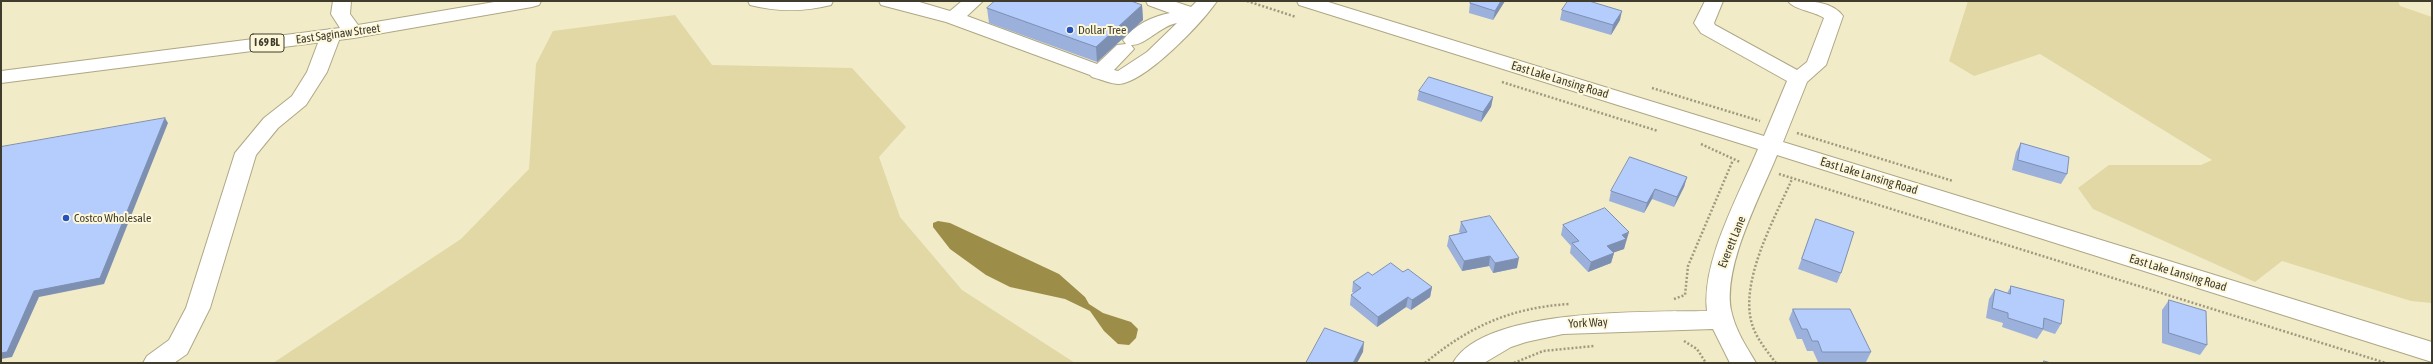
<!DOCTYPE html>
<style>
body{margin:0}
#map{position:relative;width:2433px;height:364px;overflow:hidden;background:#f2ebc7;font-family:"Asap Condensed",sans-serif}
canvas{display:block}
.frame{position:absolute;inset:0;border:2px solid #3f3c2e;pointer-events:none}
</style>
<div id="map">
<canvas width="2433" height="364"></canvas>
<div class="frame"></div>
</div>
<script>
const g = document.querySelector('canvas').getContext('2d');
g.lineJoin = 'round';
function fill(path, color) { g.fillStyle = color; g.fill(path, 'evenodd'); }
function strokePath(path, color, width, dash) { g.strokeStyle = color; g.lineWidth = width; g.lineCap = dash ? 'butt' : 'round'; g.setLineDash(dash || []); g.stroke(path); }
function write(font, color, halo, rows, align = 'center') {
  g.font = font + ' "Asap Condensed",sans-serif'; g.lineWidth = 4; g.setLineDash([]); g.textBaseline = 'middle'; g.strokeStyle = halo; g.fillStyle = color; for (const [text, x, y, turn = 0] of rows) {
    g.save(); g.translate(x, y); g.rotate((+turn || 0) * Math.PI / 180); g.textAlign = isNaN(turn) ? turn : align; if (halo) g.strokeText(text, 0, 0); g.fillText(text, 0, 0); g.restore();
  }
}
const green = new Path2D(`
 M1968 1H2398L2400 6 2432 17V303L2411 301 2282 261 2255 282 2093 209 2078 188 2109 165H2201L2212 160 2040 54 1974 76 1949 61Z
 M675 15 712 65 852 68 906 127 879 157 900 217 962 290 1075 363H273L461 239 529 169 536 64 553 31Z`);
const water = new Path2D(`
 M938 221 950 223 1059 274 1085 297 1089 304 1103 313 1131 322 1138 329 1136 338 1129 345 1118 344 1104 331 1090 311 1065 299 1010 287 986 275 950 249 933 227V223Z`);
const path = new Path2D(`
 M1247 1 1296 17
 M1502 82 1658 131
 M1652 88 1760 121
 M1797 133 1953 181
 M1701 144 1740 162
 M1779 174 2386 363
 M1674 299 1685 295 1688 266 1733 160
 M1684 341 1697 349 1706 363
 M1425 363C1470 326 1510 308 1569 304
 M1514 363 1543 351 1594 346
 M1776 363C1767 351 1756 338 1752 324 1739 281 1775 218 1792 179`);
const minor = new Path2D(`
 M748 1H833L831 5C803 12 778 12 750 5Z
 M879 1H916L950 11 962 1H983L967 16 1097 64 1117 45 1126 44 1123 40C1134 25 1153 16 1170 13L1148 5 1146 1H1173L1191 7 1197 1H1217C1202 23 1146 82 1119 84 1111 84 1100 79 1092 77L1090 75 946 22 881 5ZM1177 23 1147 52 1118 71 1114 70 1134 49 1131 45C1145 46 1160 26 1177 23Z
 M1297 1H1325L1764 136 1787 81 1701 33 1694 23 1705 1H1723L1714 23 1715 25 1797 70 1807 62 1824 18C1814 11 1794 10 1788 1 1807 1 1831 0 1843 16L1826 65 1807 82 1783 142 2432 342V362L1777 155C1760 197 1723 265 1731 310 1735 330 1746 346 1756 363H1730L1713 329 1563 334 1526 342 1511 347 1484 363H1453C1484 307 1650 312 1707 311 1701 262 1739 195 1758 149L1299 5Z
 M331 29 338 31 341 35 327 72 306 105 278 128 256 155 210 308 187 354 174 363H143L147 356 169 340 186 308 235 153 264 118 292 96 307 72 321 35 324 31Z`);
const major = new Path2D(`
 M333 1H351L350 14 358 25 500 1H541L539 5 532 7 354 38 1 83V71L340 28 331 14Z`);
const wall = new Path2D(`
 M1505 1 1493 20 1469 13 1470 3Z
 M1142 5 1143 20 1097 62 989 23 987 8Z
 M1562 10 1620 20 1611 35 1560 20Z
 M1419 91 1493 97 1491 107 1481 122 1417 100Z
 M2021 143 2067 174 2061 184 2012 170 2016 152Z
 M1687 177 1684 187 1674 207 1652 199 1644 213 1609 201 1611 191Z
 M1816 219 1841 273 1837 283 1798 269Z
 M1461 222 1517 268 1493 273 1489 266 1462 271 1447 246 1449 236 1460 233 1459 232Z
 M1563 225 1626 242H1625L1624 249 1614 252V253L1611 263 1588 272 1570 253 1571 246 1561 235Z
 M1403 272 1432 287 1430 297 1411 310 1406 307 1377 327 1350 305 1351 295 1354 293 1352 292 1353 282 1372 275Z
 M2011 286 2061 324 2055 334 2043 330 2037 339 2002 327 2003 323 1986 318 1989 299 1995 289 2007 293Z
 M2169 300 2207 345 2200 355 2162 343V310Z
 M1793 309 1871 352 1866 362H1818L1813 351H1807L1802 339H1797L1789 319Z`);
const shadedWall = new Path2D(`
 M1501 1H1505L1493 20 1495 11Z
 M1142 5 1143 20 1097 62 1096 47Z
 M1622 11 1620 20 1611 35 1613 25Z
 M1493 97 1491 107 1481 122 1483 112Z
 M165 118 168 123 104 284 39 297 12 357 1 359V353L34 291Z
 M1687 177 1684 187 1674 207 1677 197Z
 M1655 189 1652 199 1644 213 1647 203Z
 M1629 232 1624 249 1604 256 1607 246 1622 235Z
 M1614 253 1611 263 1588 272 1591 262Z
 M1490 256 1489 266 1462 271 1464 261Z
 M1519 258 1517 268 1493 273 1495 263Z
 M1432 287 1430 297 1411 310 1412 300Z
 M1408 297 1406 307 1377 327 1378 317Z
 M1364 342 1363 352 1357 363H1353Z`);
const building = new Path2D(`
 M995 1H1131L1142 5 1096 47 987 8Z
 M1472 1H1501L1495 11 1470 3Z
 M1568 1H1589L1622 11 1613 25 1562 10Z
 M1429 77 1493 97 1483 112 1419 91Z
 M165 118 100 278 34 291 7 352 1 353V147Z
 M2021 143 2069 157 2067 174 2018 160Z
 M1630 157 1687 177 1677 197 1655 189 1647 203 1611 191Z
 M1605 208 1629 232 1622 235 1626 239 1607 246 1614 253 1591 262 1572 243 1579 241 1563 225Z
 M1490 216 1519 258 1495 263 1490 256 1464 261 1449 236 1467 232 1461 222Z
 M1816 219 1854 232 1841 273 1802 259Z
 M1391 263 1403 272 1408 269 1432 287 1412 300 1408 297 1378 317 1351 295 1361 288 1353 282 1368 272 1372 275Z
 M2011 286 2064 300 2061 324 2044 318 2043 329 2008 318V313L1992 308 1995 289 2010 294Z
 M2169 300 2206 311 2207 345 2169 333Z
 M1793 309H1850L1871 352H1822L1818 341H1812L1807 329H1802Z
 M1325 328 1364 342 1353 363H1306Z
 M2044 361 2051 363H2044Z`);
const markers = [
 [1070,30,4,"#2453c1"],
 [66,218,4,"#2453c1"]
];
const shields = [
 [267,43,34]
];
const shieldNames = [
 ["I 69 BL",267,43]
];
const poiNames = [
 ["Dollar Tree",1078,30],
 ["Costco Wholesale",74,218]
];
const streetNames = [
 ["East Saginaw Street",338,34,-8],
 ["East Lake Lansing Road",1560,80,17],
 ["East Lake Lansing Road",1869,176,17],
 ["Everett Lane",1732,242,-68],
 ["East Lake Lansing Road",2178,273,17],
 ["York Way",1588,323,-3]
];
fill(green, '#e1d8a6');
fill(water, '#9c8e48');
strokePath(minor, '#aea785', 2);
strokePath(major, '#aea785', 2);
strokePath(path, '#9e997f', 2.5, [2, 2]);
fill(minor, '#fff');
fill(major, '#fff');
fill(wall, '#9bb0da');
fill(shadedWall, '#7e90b1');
fill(building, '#b4cdfd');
strokePath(building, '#7e90b1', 1);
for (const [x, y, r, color] of markers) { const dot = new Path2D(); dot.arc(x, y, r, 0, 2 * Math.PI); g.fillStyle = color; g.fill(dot); strokePath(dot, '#fef8db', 1.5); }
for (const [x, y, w] of shields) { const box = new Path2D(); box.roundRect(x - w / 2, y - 9, w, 18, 3); g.fillStyle = '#fef8db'; g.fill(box); strokePath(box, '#3f3c2e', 1); }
write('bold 11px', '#3f3c2e', null, shieldNames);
write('12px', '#3f3c2e', '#fef8db', poiNames, 'left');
write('12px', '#3f3c2e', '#fef8db', streetNames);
</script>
